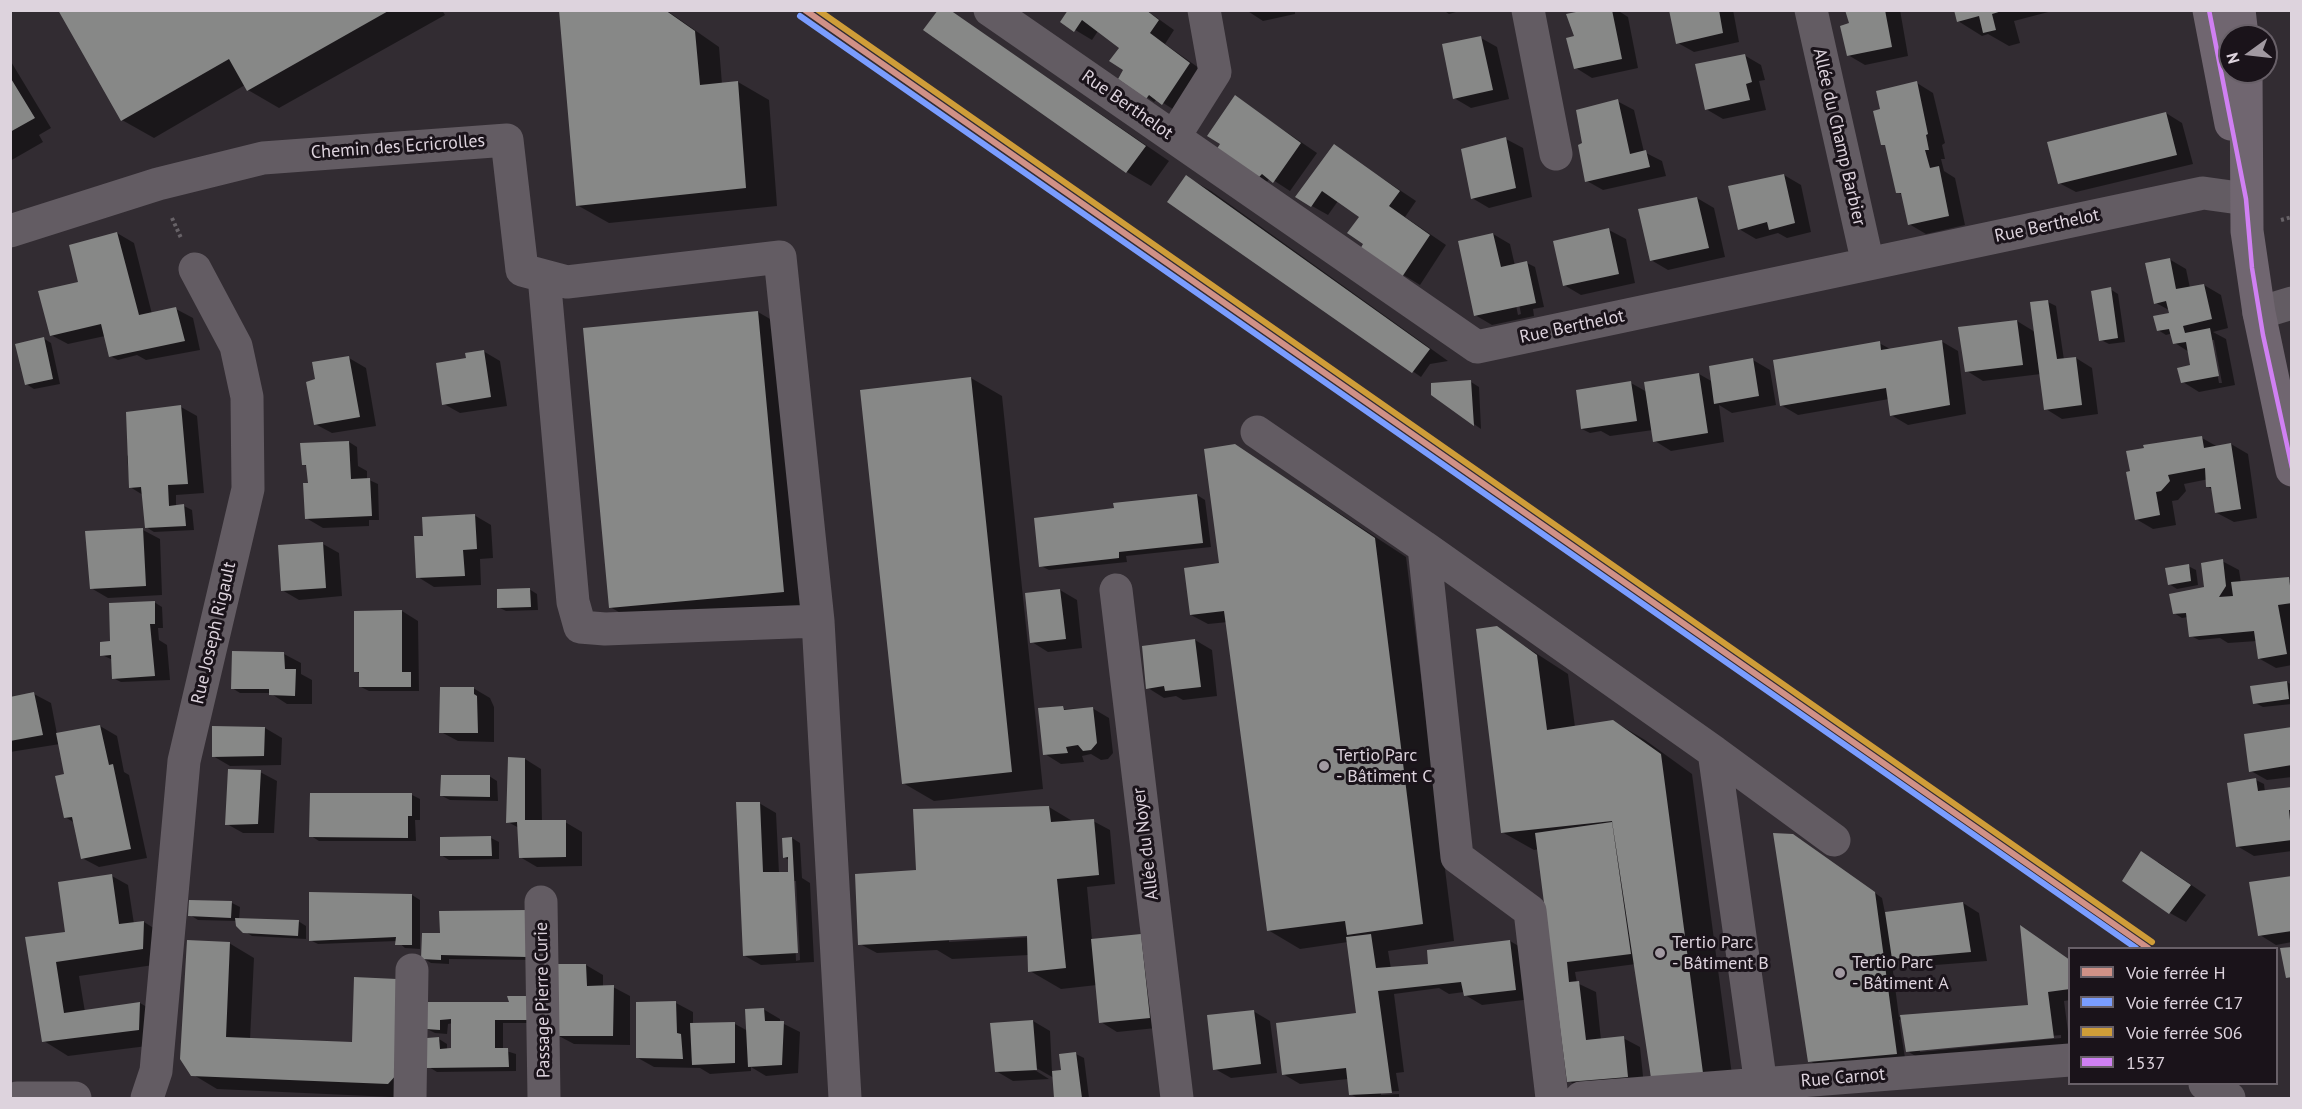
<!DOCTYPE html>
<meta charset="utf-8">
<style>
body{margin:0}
#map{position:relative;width:2302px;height:1109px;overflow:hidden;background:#322c32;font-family:"PT Sans",sans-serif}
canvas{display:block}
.frame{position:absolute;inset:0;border:12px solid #ddd3dd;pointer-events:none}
.legend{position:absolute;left:2068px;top:947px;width:210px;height:138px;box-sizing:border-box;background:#1a131a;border:2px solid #686068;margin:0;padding:8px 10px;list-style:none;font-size:18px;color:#ddd3dd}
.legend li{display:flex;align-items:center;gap:12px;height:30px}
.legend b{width:30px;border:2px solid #686068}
.north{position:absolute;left:2218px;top:24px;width:60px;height:60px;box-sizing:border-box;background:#1a131a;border:2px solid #686068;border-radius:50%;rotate:255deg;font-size:16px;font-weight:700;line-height:24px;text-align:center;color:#ddd3dd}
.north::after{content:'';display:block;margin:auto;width:21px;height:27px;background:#a199a1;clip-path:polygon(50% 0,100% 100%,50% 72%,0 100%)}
</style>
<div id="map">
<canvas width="2302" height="1109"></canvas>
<div class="frame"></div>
<ul class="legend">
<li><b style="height:8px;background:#d09187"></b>Voie ferrée H</li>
<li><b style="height:8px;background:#7a9dff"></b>Voie ferrée C17</li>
<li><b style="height:8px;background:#cf9d38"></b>Voie ferrée S06</li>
<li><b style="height:8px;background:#d080f3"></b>1537</li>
</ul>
<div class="north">N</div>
</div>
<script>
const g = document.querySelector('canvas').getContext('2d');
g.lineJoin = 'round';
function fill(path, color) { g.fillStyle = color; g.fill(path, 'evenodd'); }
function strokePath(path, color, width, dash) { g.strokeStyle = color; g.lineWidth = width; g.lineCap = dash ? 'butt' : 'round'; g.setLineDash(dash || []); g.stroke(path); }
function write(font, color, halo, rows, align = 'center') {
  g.font = font + ' "PT Sans",sans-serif'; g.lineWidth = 6; g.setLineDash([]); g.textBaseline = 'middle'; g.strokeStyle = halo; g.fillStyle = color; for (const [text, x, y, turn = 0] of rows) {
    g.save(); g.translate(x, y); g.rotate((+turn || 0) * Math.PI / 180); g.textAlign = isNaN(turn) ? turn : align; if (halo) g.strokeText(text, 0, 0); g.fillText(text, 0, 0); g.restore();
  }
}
const shadow = new Path2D(`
 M59 10H442L445 15 279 108 248 90 245 85 154 138 122 120Z
 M560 10H666L719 47 722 84 738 82 769 100 777 206 609 223 577 205Z
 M949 10 1169 161 1151 186 1127 172Z
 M1146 10 1174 30 1165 44 1206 73 1179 113 1157 99 1154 102 1147 97 1126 69 1121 48 1098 31 1092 40 1062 22Z
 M1295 10V14L1263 21 1246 10Z
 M1443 10H1463L1449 14Z
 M1595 10H1617L1628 17 1638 68 1592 78 1576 68V37Z
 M1671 10H1733L1739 42 1694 52 1678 43Z
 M1847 10H1900L1908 56 1865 65 1848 55 1850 24Z
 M1955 10H2056L2014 21 2020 43 2009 46 1988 34 1982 36 1958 21Z
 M1481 38 1497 47 1509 99 1471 108 1454 98Z
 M1744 55 1761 65 1765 80 1759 81 1766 110 1723 119 1706 109Z
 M10 60 51 128 39 135 43 142 10 161Z
 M1917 83 1933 93 1945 143 1942 145 1945 159H1941L1944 171 1955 178 1965 225 1926 234 1909 224 1903 195 1897 192 1888 147 1883 144 1882 110Z
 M1235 97 1317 153 1290 191 1270 178 1266 183 1222 144Z
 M1617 101 1634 110 1644 152 1662 161 1666 176 1603 190 1587 181 1583 144Z
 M2166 113 2182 123 2193 164 2076 192 2059 183Z
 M1506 139 1523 148 1532 197 1489 208 1472 198Z
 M1334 146 1416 201 1405 217 1446 245 1420 285 1397 271 1365 244 1361 216 1338 201 1328 215 1312 206Z
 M1784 175 1801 185 1811 232 1787 238 1778 233 1756 239 1739 229Z
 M1187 177 1211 191 1448 361 1430 364 1421 377 1169 202Z
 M1697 198 1714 208 1725 257 1668 270 1651 260Z
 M1609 230 1626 239 1635 283 1581 295 1564 285Z
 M117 233 134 243 152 314 176 309 193 318 200 350 146 360 137 355 118 360 110 356 105 336 68 344 51 335 80 283Z
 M1493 234 1510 244 1515 266 1527 263 1535 267 1544 307 1533 309 1534 316 1492 325 1475 315ZM1509 272H1513L1521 314 1518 315Z
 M2169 259 2186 269 2190 288 2204 285 2221 295 2228 328 2213 332 2226 339 2235 385 2199 392 2183 382 2192 366 2189 352 2175 343 2173 333 2166 335 2158 330 2170 314 2169 310 2156 303ZM2211 340H2214L2222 383H2219Z
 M2110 289 2118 294 2125 342 2109 344 2101 340Z
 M2048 302 2056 306 2064 360 2076 358 2092 368 2098 414 2062 419 2046 409 2041 374 1983 381 1967 371 2017 321 2035 332Z
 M758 312 789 330 815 609 642 625 610 607Z
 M43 338 51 343 60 384 34 389 26 384Z
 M1941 341 1958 351 1966 414 1908 425 1891 415 1889 399 1798 415 1781 405 1879 343 1892 350Z
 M483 351 500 361 507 406 460 413 444 404Z
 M349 358 366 368 376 426 332 433 315 424Z
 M1753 360 1770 370 1776 405 1732 413 1719 405 1724 442 1671 451 1655 441 1653 430 1610 436 1601 431 1590 433 1582 429 1631 383 1647 392 1699 374 1713 382Z
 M971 378 1002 396 1043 789 934 801 903 783Z
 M1471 382 1479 387 1481 429 1433 395Z
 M181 407 197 416 204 493 176 495V506H184L192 510 194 530 154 532 146 527 143 495 130 487 127 456Z
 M2202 438 2218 447 2231 444 2248 454 2257 518 2234 522 2217 513 2213 490 2207 486 2209 479 2184 484 2186 491 2178 500 2172 501 2176 525 2153 529 2136 519 2128 473Z
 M349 442 357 447 358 466 367 471V479L378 484 379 520H369V526L323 528 306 518 310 486 308 467 303 464Z
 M1235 445 1406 557 1454 941 1388 951 1391 969 1428 965 1510 941 1527 951 1532 999 1482 1005 1465 995 1464 992 1449 994 1439 988 1394 994 1404 1072 1396 1073 1399 1091 1381 1092V1095L1399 1094V1097L1358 1098 1350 1094 1348 1079 1300 1084 1283 1074 1358 1014 1348 942 1300 949 1268 930 1228 622 1208 624 1191 615 1221 564Z
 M1197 495 1205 500 1211 547 1126 556 1127 562 1049 570 1041 566 1115 509Z
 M474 515 491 525 493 558 480 559 481 585 434 587 418 577 424 537Z
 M143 530 160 539 162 595 108 598 91 588Z
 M323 544 339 553 342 596 299 600 282 590Z
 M2222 561 2239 570 2241 583 2292 581V665L2276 668 2260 659 2257 641 2228 643 2220 638 2199 640 2191 636 2188 617 2182 618 2174 613 2206 588Z
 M2188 566 2196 570 2198 585 2177 589 2169 584Z
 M529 589 537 594 538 610 506 611 498 607Z
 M1060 590 1077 600 1082 648 1048 652 1032 642Z
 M154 602 162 607 163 628H158L159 640 167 645 170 680 121 682 113 678V660L102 655Z
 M402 611 418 621 419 691H369L361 687 359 673 356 671Z
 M1497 628 1568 674 1575 727 1613 721 1645 740 1692 774 1734 1090 1684 1095 1636 964 1575 972 1577 983 1596 992 1601 1040 1623 1038 1640 1047 1644 1086 1585 1091 1569 1081 1539 849 1534 850 1502 832Z
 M1195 640 1212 650 1217 696 1183 700 1176 696 1164 698 1148 688Z
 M284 654 301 663V674L312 680V704H287L270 693H240L232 688Z
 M2287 682 2292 685V704L2263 707 2255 703Z
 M473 688 490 698 494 707V742L458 741 441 732Z
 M34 694 51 703 57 734 100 726 117 736 124 772 129 775 147 858 99 867 82 858 75 823 65 817V775L60 744 10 752V698Z
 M1092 708 1109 718 1113 753 1108 759 1101 760 1091 754 1082 756 1084 762 1061 764 1045 754 1039 710Z
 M265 728 282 738 281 765 230 766 213 756Z
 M2292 729V777L2267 780 2251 771Z
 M525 759 541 769 542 822H565L582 832V866L537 867 520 857 519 828 508 822Z
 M260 772 277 781 274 833H243L227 824Z
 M489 776 497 781 498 801 450 800 442 796Z
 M2256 780 2264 784 2265 792 2292 788V851L2254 856 2237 846Z
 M412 795 420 799V820H415L416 841H319L311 836Z
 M759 803 776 813 779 873H790L789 860 784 857 792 838 800 843 802 878 810 883 814 962 761 965 745 956ZM793 881H796L800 960 796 961Z
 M1049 807 1074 822 1093 821 1110 830 1115 884 1087 887 1092 940 1157 945 1166 1027 1117 1032 1101 1022 1097 985 1061 989 1030 971 1029 955 952 959 937 950 877 953 860 944 917 872ZM1034 934V937L949 942V939Z
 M491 838 499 842V859L449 860 441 855Z
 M1801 840 1882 898 1885 913 1963 903 1979 913 1987 961 1910 967 1891 956 1899 1017 2029 1006 2021 928 2070 960V1000L2064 1001 2070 1047 1924 1061 1907 1051 1902 1019 1899 1020 1905 1058 1818 1066 1810 1061ZM2061 1035V1038L1920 1052V1049Z
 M2158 862 2206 895 2186 922 2170 913Z
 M112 876 128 885 134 924 144 922 168 937 167 963 79 976 85 1012 140 1003 164 1017 163 1044 68 1056 44 1041 27 939 66 933Z
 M2292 877V942L2276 945 2260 935Z
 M412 895 420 900V949L405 948 397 941 318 944 310 940Z
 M232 903 240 907 239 920 298 921 306 926V939L252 936 244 931 237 921 198 920 190 915Z
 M441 913 535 960 449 959V964L431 963 423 958 441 935Z
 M229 943 254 958 250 1040 353 1043 422 1088 413 1098 217 1089 192 1074Z
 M586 965 603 975V987H613L630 996V1045L574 1044 557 1035Z
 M427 1003 510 1004 535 1023H503V1050L516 1054V1071L437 1072 429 1067 439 1039 447 1044V1049H453V1023L448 1024 447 1034 435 1033 427 1029Z
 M676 1003 693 1012V1025L735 1024 748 1031 763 1009 780 1019V1022L800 1032 798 1073 766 1076 751 1067V1071L710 1074 700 1068 654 1067 638 1058Z
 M1253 1011 1270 1021 1277 1073 1231 1078 1215 1069Z
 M1033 1021 1050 1031 1052 1072 1062 1071 1076 1054 1084 1058 1089 1098H1056L1054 1078 1031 1065 1030 1067 1049 1079 1013 1081 996 1071Z`);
const building = new Path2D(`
 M58 10H390L247 91 229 59 121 121Z
 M559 10H665L695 31 700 85 738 81 746 188 576 206Z
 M938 10H950L1146 146 1126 173 923 30Z
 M1068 10H1146L1159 20 1150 33 1190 63 1162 105 1149 95 1146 99 1118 79 1123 70 1109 61 1119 48 1082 20 1074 32 1060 22Z
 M1586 10H1612L1622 59 1574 69 1566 38 1574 36 1566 14Z
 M1669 10H1719L1723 33 1676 44Z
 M1845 10H1885L1892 47 1847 56 1840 26 1849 23Z
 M1954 10H2001L2002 11 1992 14 1996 30 1983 33 1979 16 1957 22Z
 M1481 36 1493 90 1453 99 1442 44Z
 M1745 54 1752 82 1746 84 1750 100 1705 110 1695 64Z
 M10 77 35 118 10 132Z
 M1917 81 1928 134 1926 135 1929 150H1925L1930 168 1939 166 1949 216 1908 225 1901 193H1896L1885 145H1881L1873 111 1880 109 1876 91Z
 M1235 95 1301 143 1273 183 1262 174 1257 179 1216 150 1220 144 1207 136Z
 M1618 99 1630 154 1646 150 1650 167 1585 182 1578 145 1582 143 1576 110Z
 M2166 112 2177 155 2058 184 2047 142Z
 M1506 137 1516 188 1471 199 1461 149Z
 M1334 144 1400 191 1389 206 1430 235 1402 277 1359 251 1363 244 1347 233 1359 217 1322 191 1311 207 1295 197Z
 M1784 174 1795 223 1769 230 1767 222 1738 230 1728 186Z
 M1186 175 1430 349 1412 373 1167 202Z
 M1697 197 1709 248 1650 261 1638 209Z
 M1609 228 1619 274 1563 286 1553 241Z
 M117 232 139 315 176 307 185 341 109 357 101 324 50 336 38 291 78 282 69 245Z
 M1493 233 1501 267 1527 261 1536 303 1474 316 1458 241Z
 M2170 258 2176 289 2204 284 2212 319 2183 326 2185 333 2210 328 2219 376 2181 383 2177 368 2190 365 2186 342 2173 344 2169 329 2157 331 2153 316 2169 313 2166 301 2154 304 2145 263Z
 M2111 287 2118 338 2099 341 2091 291Z
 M2048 300 2057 359 2076 357 2082 405 2044 410 2030 302Z
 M758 311 784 592 609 608 583 328Z
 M2017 320 2023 365 1965 372 1958 327Z
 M44 337 53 379 25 385 15 344Z
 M1942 340 1950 405 1890 416 1886 388 1780 406 1773 360 1880 341 1881 350Z
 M484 350 491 397 442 405 436 363 466 358 465 353Z
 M349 356 360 417 314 425 306 382 315 379 312 362Z
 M1753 358 1759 396 1714 404 1709 366Z
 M1699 373 1708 433 1653 442 1644 382Z
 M971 377 1012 772 902 784 860 390Z
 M1471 380 1474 426 1431 395V383Z
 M1631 381 1637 421 1581 429 1576 390Z
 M181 405 188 484 168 485 169 506 184 504 186 526 145 528 141 487 129 488 126 412Z
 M2202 436 2204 448 2231 443 2241 509 2215 513 2211 487H2206L2205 468 2168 475 2170 481 2161 491 2156 492 2160 515 2135 520 2126 472 2130 471 2126 451 2144 448 2143 445Z
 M349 441 351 479 370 478 372 516 305 519 303 483H308L306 465H302L300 443Z
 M1235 444 1375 538 1423 924 1347 935 1345 921 1267 931 1224 611 1190 615 1184 568 1219 563 1204 449Z
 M1197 494 1203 543 1119 552V558L1039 567 1034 518 1114 508 1113 503Z
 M475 514 477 549 463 550 465 576 416 578 414 536H423L422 517Z
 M143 528 146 586 90 589 85 531Z
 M323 542 326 588 281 591 278 545Z
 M2223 559 2226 586 2219 597 2233 596 2231 582 2289 577 2292 603 2278 605 2287 654 2258 659 2254 631 2189 637 2186 613 2173 614 2169 594 2204 587 2201 563Z
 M2189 564 2191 581 2168 585 2165 568Z
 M530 588 531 607 497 608V589Z
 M1060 589 1066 639 1030 643 1025 593Z
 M155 601V624H150L155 676 112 679 111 655 100 656V642L110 641 109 603Z
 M402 610V672H411V687H359V672H354V611Z
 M1497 626 1537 655 1547 730 1613 720 1661 754 1703 1073 1651 1078 1612 821 1501 833 1476 629Z
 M1195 639 1201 687 1165 691 1164 686 1146 689 1142 646Z
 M232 651 284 652 285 669H296L295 696 269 695V689H231Z
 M2287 681 2289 699 2253 704 2250 686Z
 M440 687H474V694L477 696 478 733H439Z
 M34 692 43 735 10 741V697Z
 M1063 706 1064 710 1093 707 1097 743 1091 750 1083 751 1078 745 1066 747 1068 753 1043 755 1038 708Z
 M100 725 109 765 113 764 131 849 81 859 72 817 64 818 55 776 64 774 56 733Z
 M212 726 265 727 264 756 212 757Z
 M2292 727V765L2249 772 2244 734Z
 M508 757 525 758V820H566V857L519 858 517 822 506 823Z
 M228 769 261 770 258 824 225 825Z
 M441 775H490V797L440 796Z
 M2256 778 2258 791 2292 787V810H2289L2292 840 2236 847 2227 783Z
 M310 793H412V816H408V838L309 837Z
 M736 802H760L763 872H788V857L783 858 782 838 792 837 798 953 743 956Z
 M1049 806 1051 822 1094 819 1099 875 1057 879 1066 968 1028 972 1027 936 858 945 855 874 916 870 913 809Z
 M1612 822 1631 954 1567 962 1569 982 1579 981 1586 1040 1624 1036 1628 1077 1567 1082 1535 833Z
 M1773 833 1793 834 1875 892 1897 1054 1808 1062Z
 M491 836 492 856H440V837Z
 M2141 851 2191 885 2169 914 2122 881Z
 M112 874 119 924 144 921 143 949 56 962 64 1013 140 1002 139 1030 42 1042 25 937 65 932 58 882Z
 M2292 876V931L2258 936 2249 882Z
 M309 892 412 894V945H395L396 937 309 941Z
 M189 900 232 901 231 918 188 916Z
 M1963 902 1971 952 1892 959 1885 912Z
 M527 910V957L441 955V960L421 959 422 933H440L439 911Z
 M235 918 299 920 298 936 243 933 236 926Z
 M2020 925 2070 960V989L2048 992 2054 1038 1906 1052 1900 1015 2028 1005Z
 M1141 934 1150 1018 1099 1023 1091 939Z
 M1371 934 1376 968 1428 964 1427 950 1510 940 1516 990 1464 996 1461 982 1378 991 1392 1093 1349 1095 1346 1068 1282 1075 1276 1023 1356 1013 1346 937Z
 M187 940 230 942 226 1037 352 1042 354 977 397 979 398 1073 388 1084 191 1076 180 1059Z
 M2292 947V977L2286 978 2280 948Z
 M556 964H586L587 986 614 985 613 1036H556Z
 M507 996H528V1020H495V1048H508L509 1067 427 1068V1038L439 1037 440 1049 451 1048V1019L440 1020V1030L426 1029V1002H509Z
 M676 1001 677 1033 681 1034 683 1059 636 1058V1002Z
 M764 1008 765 1021H784L782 1065 748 1067 745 1009Z
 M1254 1010 1261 1064 1213 1070 1207 1015Z
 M1033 1020 1037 1070 995 1072 990 1023Z
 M735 1022V1063L692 1065 690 1023Z
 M1076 1052 1082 1098H1054L1052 1071 1061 1070 1059 1054Z`);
const path = new Path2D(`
 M172 218 181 238
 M2281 220 2292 217`);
const minor = new Path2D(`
 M990 10 1477 347 2203 193 2246 199
 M1528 10 1556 154
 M1811 10 1868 264
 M1174 137 1215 72 1204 10
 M10 231 158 184 263 158 507 140 522 270 567 282 780 257 818 621 845 1098
 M544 276 573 602 580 627 605 629 818 621
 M2259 313 2292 303
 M1257 432 1424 547
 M1116 590 1177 1098
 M1714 752 1834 840
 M541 902 544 1098
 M2205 1084 2229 1098
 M17 1098H75
 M147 1098 156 1071 184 761 248 489 247 397 236 346 195 269
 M410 1098 412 970
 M1552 1098 1530 911 1457 857 1424 547 1714 752 1761 1085
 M1581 1098 2070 1060`);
const major = new Path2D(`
 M2209 10 2231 124
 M2239 10 2242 36
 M2246 72 2247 231 2259 313 2292 470`);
const bus1 = new Path2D(`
 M2209 10 2246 199 2252 268 2263 335 2292 468`);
const rail1 = new Path2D(`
 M805 10 2148 948`);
const rail2 = new Path2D(`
 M800 16 2136 948`);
const rail3 = new Path2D(`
 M818 10 2152 942`);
const markers = [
 [1324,766,6,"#a199a1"],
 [1660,953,6,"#a199a1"],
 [1840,973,6,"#a199a1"]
];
const streetNames = [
 ["Rue Berthelot",1127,105,35],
 ["Allée du Champ Barbier",1839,137,77],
 ["Chemin des Ecricrolles",398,147,-4],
 ["Rue Berthelot",2047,226,-12],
 ["Rue Berthelot",1572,327,-12],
 ["Rue Joseph Rigault",214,633,-77],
 ["Allée du Noyer",1146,844,-97],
 ["Passage Pierre Curie",543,1000,-91],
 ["Rue Carnot",1843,1078,-5]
];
const poiNames = [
 ["Tertio Parc",1336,756],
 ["- Bâtiment C",1336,777],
 ["Tertio Parc",1672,943],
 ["- Bâtiment B",1672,964],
 ["Tertio Parc",1852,963],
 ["- Bâtiment A",1852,984]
];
fill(shadow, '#0007');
fill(building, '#878887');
strokePath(path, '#676267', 4, [3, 3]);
strokePath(minor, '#635c63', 33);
strokePath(major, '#706670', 33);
strokePath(bus1, '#d080f3', 4.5);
strokePath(rail1, '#d09187', 6);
strokePath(rail2, '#7a9dff', 6);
strokePath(rail3, '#cf9d38', 6);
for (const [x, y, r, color] of markers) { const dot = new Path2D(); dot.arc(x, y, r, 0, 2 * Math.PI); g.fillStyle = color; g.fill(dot); strokePath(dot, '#1a131a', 2); }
write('18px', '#ddd3dd', '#1a131a', streetNames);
write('18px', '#ddd3dd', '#1a131a', poiNames, 'left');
</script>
